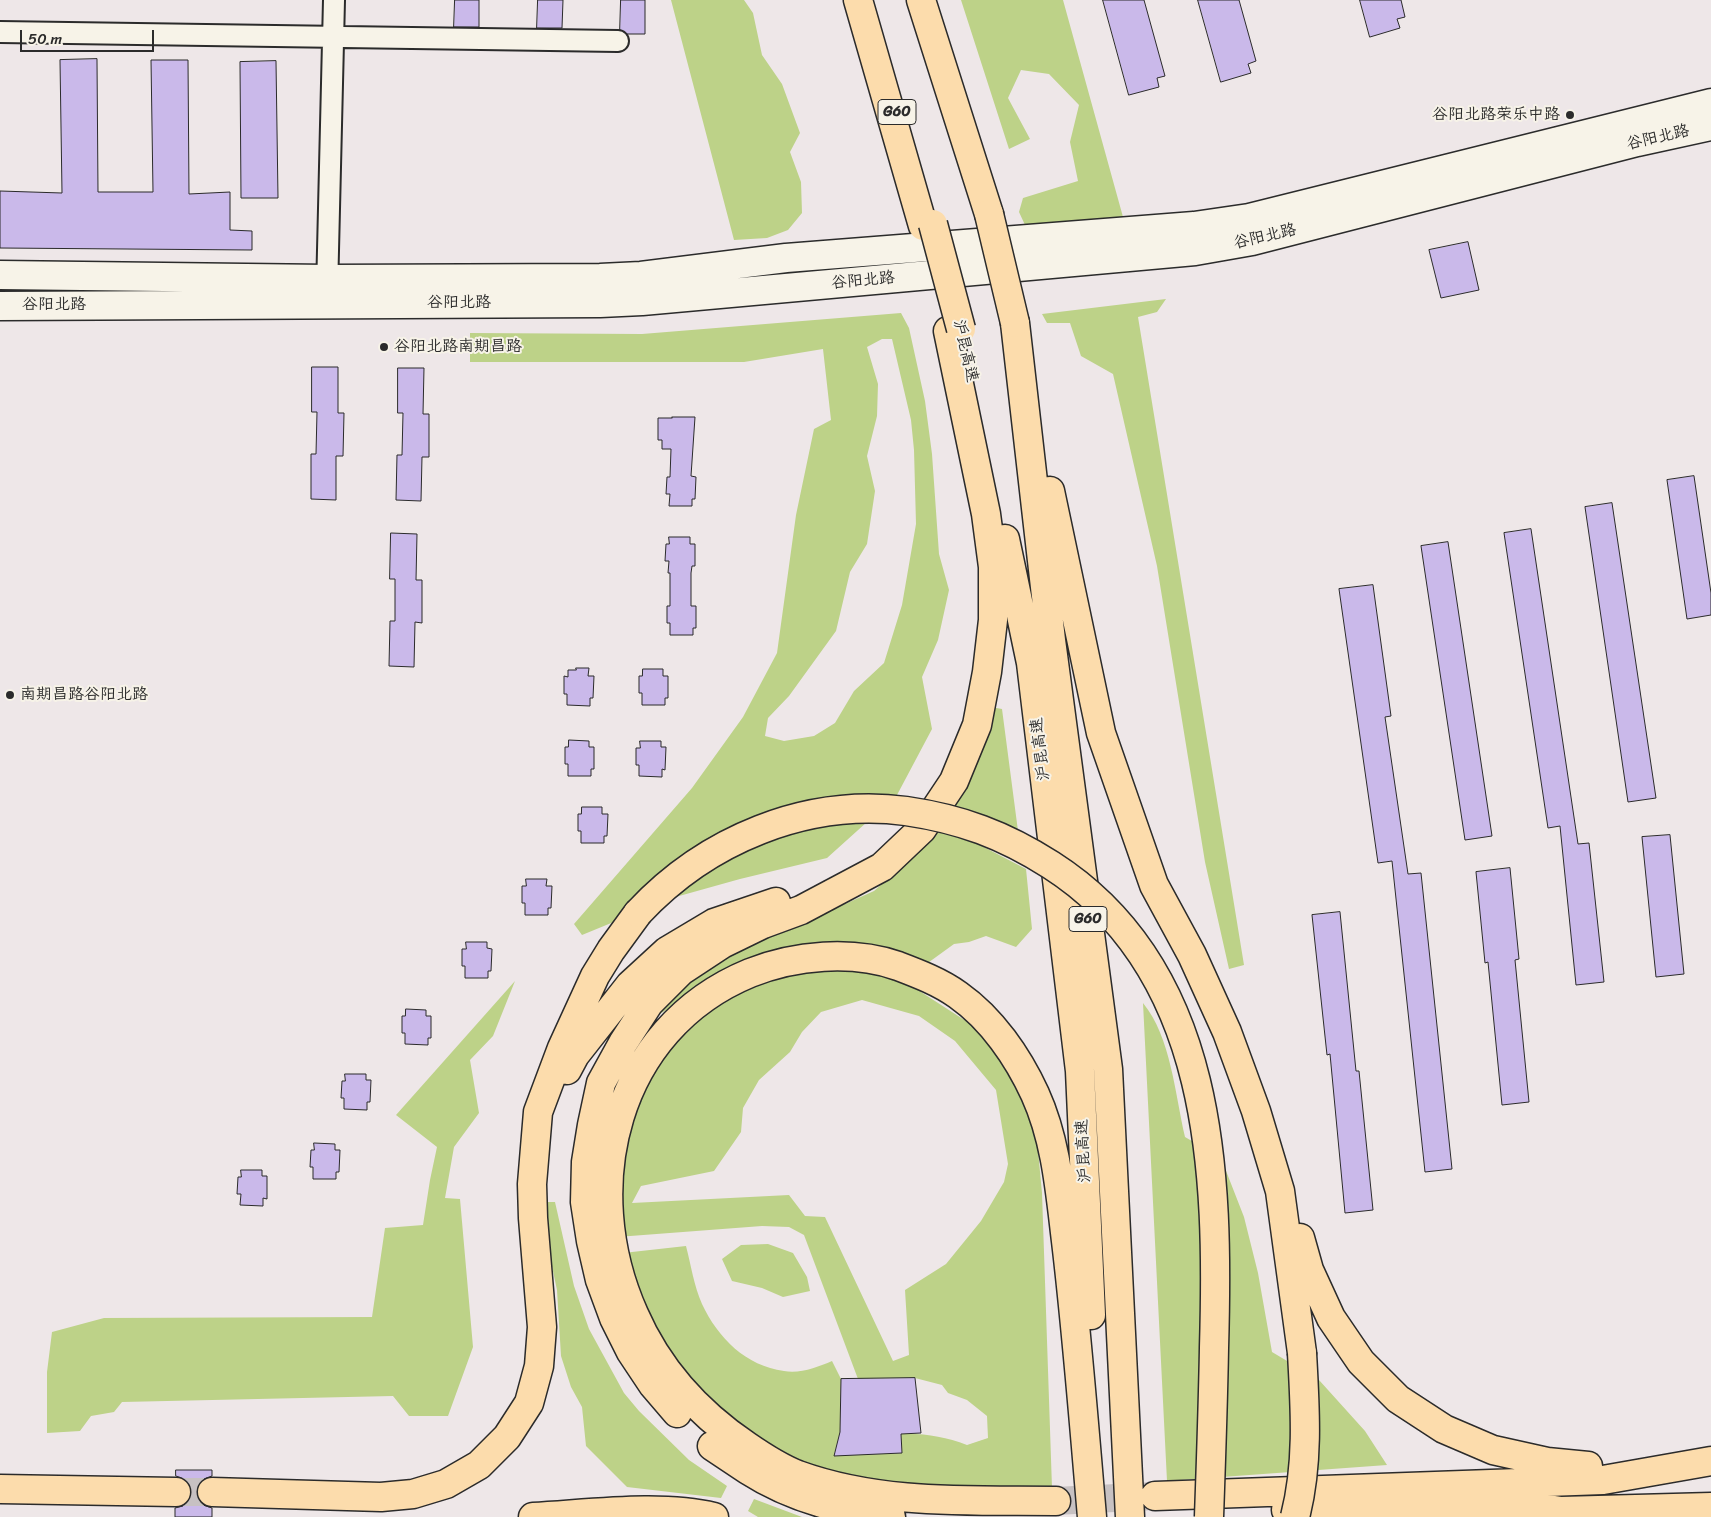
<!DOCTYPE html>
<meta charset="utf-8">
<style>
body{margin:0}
#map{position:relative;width:1711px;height:1517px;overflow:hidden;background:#eee7e8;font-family:Sriracha,sans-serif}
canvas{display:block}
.scale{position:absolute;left:20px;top:30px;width:134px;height:22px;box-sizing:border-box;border:2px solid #2b2b2b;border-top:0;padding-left:6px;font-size:15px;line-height:18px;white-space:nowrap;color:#2b2b2b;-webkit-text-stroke:4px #f7f3e8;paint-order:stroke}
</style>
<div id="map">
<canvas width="1711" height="1517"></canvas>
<div class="scale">50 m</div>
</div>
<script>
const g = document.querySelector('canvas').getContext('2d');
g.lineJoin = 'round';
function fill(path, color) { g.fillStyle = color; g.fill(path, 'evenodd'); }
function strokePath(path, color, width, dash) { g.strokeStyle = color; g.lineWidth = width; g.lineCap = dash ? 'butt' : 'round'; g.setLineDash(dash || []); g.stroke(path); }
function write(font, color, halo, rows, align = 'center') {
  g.font = font + ' Sriracha,"LXGW WenKai TC",sans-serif'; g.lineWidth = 4; g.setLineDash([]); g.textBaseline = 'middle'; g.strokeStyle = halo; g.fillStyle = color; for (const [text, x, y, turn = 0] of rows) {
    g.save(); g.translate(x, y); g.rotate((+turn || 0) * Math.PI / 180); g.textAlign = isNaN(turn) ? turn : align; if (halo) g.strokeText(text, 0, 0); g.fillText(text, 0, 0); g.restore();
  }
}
const green = new Path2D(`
 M671 0H744L753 13 762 55 782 84 800 133 790 152 801 182 802 213 788 230 767 238 734 240Z
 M961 0H1063L1123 217 1120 227 1031 238 1019 212 1023 198 1078 181 1070 142 1079 105 1049 74 1021 70 1008 98 1030 139 1009 149Z
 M1166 299 1157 312 1138 317 1244 965 1229 969 1205 862 1157 566 1113 374 1081 356 1070 323H1047L1042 314Z
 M901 313 909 328 925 401 932 454 939 554 949 590 938 640 922 677 932 729 897 795 827 858 740 879 672 898 582 935 574 924 692 788 743 717 777 653 796 515 814 429 831 420 823 349 744 362H470V333L642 334ZM882 339H892L911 420 914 450 916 524 902 605 884 663 854 691 835 723 814 736 784 741 765 736 768 718 789 696 836 631 850 572 867 544 875 491 867 456 877 416 878 384 867 347Z
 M991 707 1002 709 1018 831 973 811 951 807Z
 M941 832 978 844 1026 869 1032 929 1016 947 986 936 969 942 954 944 925 965 862 946 693 994 643 1024 689 974 791 922 845 904 874 891 902 866 927 833Z
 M815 969H849L881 974 904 981 969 1023 991 1043 1014 1071 1037 1140 1042 1193 1052 1488 925 1491 838 1481 742 1435 671 1365 623 1253 686 1246C691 1265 694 1286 702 1304 718 1338 746 1366 784 1371 800 1374 818 1367 832 1361L841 1379 840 1432 834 1455 902 1453 901 1434C925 1433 945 1437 967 1445L988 1438 987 1416 967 1400 948 1393 942 1385 915 1378 858 1379 804 1235 789 1227 762 1226 617 1237 629 1102 686 1026 760 978ZM862 1000 919 1016 955 1041 996 1090 1008 1164 1004 1182 981 1221 946 1264 905 1290 909 1355 893 1361 825 1217 805 1216 789 1195 632 1203 641 1186 714 1171 741 1132 743 1108 759 1080 790 1052 802 1032 821 1012Z
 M515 981 493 1036 470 1060 479 1113 454 1147 445 1198 460 1199 473 1347 448 1416H409L393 1396 122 1402 114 1412 91 1416 80 1431 47 1433V1372L52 1332 104 1318 372 1317 385 1228 423 1225 430 1180 437 1147 396 1115Z
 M1143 1003C1171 1037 1175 1094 1185 1137L1221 1158 1244 1217 1258 1273 1272 1352 1319 1380 1365 1431 1387 1465 1167 1481Z
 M541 1202H555L574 1286 589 1329 624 1393 639 1411 689 1460 727 1486 721 1498 627 1487 586 1446 582 1407 571 1387 561 1356 557 1290 543 1224Z
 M768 1244 793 1253 807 1277 810 1291 783 1297 762 1288 732 1281 722 1259 741 1245Z
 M754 1499 802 1517H758L748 1511Z`);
const building = new Path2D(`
 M455 0H479V27H454Z
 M538 0H563L562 28H537Z
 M621 0H645V34H627L620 30Z
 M1103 0H1144L1165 76 1157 78 1159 87 1129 95Z
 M1198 0H1239L1256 61 1248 64 1251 73 1221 82Z
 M1360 0H1401L1405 17 1397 19 1400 28 1370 37Z
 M97 59 98 192H153L151 60H188L189 194 230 192V230L252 231V250L0 248V191L62 193 60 60Z
 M276 61 278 198H241L240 62Z
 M1468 242 1479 290 1441 298 1429 250Z
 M312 367H338V413H344L343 456H336V500L311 499V454H316L317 412H312Z
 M398 368H424L423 414H429V457H422L421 501 396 500 397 455H402L403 413H398Z
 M672 417H695L691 476 696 477 695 499H692V506H669L670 494H666L667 477H670L671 449H662V440H658V418H672Z
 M1694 476 1711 593V615L1687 619 1667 480Z
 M1612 503 1656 798 1628 802 1585 507Z
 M1531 529 1578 844 1589 843 1604 982 1576 985 1560 826 1548 828 1504 533Z
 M391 533 417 534 416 580H422V623L415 622 414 667 389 666 390 621H395V579H390Z
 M669 537H690V544H695V566H692L691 573V606H696V628H693V635H670V623H667V606H670V573H668L669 561H665L666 544H669Z
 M1448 542 1492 836 1465 840 1421 546Z
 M1373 585 1391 716 1385 717 1408 874 1421 873 1452 1169 1425 1172 1392 861 1378 863 1339 589Z
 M576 668H589L588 676H594L593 698H590V706L567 705V694H564V676L568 677V670H576Z
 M643 669H663V676H668V698H665V705H642V693H639V676H642Z
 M569 740 589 741V747H594V769H591V776H568V764H565V747H568Z
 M640 741H661V747H666L665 770 662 769V777L639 776V765H636V748H640Z
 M582 807H602V814H608L607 836H604V843H581V831H578V814H581Z
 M1670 835 1684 974 1656 977 1642 837Z
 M1510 868 1519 959 1515 960 1529 1102 1502 1105 1488 962 1485 963 1476 872Z
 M526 879H547L546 886H552L551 908H548V915H525V903H522V886H526Z
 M1340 912 1356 1071H1359L1373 1210 1345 1213 1330 1054 1327 1055 1312 915Z
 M466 942H487V948L492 949 491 971H488V978H465V966H462V949H466Z
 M406 1009 426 1010V1016H431V1038H428V1045L405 1044V1033H402V1016H405Z
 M345 1074H366V1080H371L370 1102H367V1110L344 1109V1098H341L342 1081H345Z
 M314 1143 335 1144V1150H340L339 1172H336V1179H313V1167H310L311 1150H314Z
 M241 1170H262V1176H267V1199L263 1198V1206L240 1205 241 1194H237L238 1177H241Z
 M915 1378 921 1433 901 1434 902 1453 834 1456 840 1432 841 1379Z
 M176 1470H212V1476L204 1479 199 1483 196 1492 199 1500 203 1505 212 1508V1517H175V1508L183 1506 189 1500 192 1492 189 1484 184 1479 176 1476Z`);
const motorwayTunnel = new Path2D(`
 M176 1492H212
 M1056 1501 1154 1496`);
const minor = new Path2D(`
 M0 32 618 41
 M327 292 334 0`);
const secondary = new Path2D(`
 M0 275 328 279 600 278 641 276 786 258 1194 226 1249 218 1711 103
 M0 306 600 303 642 301 1195 251 1252 241 1637 142 1711 126`);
const motorway = new Path2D(`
 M858 0 923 226
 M921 0 989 214
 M1015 323 1051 640 1108 1069 1130 1517
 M1050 491 1101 733 1154 885 1192 955 1227 1032 1256 1111 1280 1191 1302 1353
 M1005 539 1031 663 1080 1071 1091 1315
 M567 1070 575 1055 630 985 667 951 714 923 776 902
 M1300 1238 1309 1270 1331 1318 1361 1362 1398 1399 1444 1429 1493 1450 1547 1462 1588 1466
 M677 1413 653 1385 631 1352 614 1318 600 1280 591 1241 585 1202 586 1162 592 1125 601 1083 623 1043 649 1003 681 971 722 944 763 924 801 910 882 867 922 829 954 781 977 725 987 672 993 620V567L986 514 948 331
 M712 1446C724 1454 736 1462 748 1470 790 1497 841 1511 891 1517
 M0 1489 176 1492
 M212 1492 381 1497 413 1494 446 1484 479 1465 507 1437 529 1403 539 1366 542 1327 533 1218 532 1184 538 1112 562 1048 595 976 611 950 638 913
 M1155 1496 1603 1480 1711 1461
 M1056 1501C969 1500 881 1505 798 1475 780 1468 763 1457 747 1446 698 1413 658 1369 634 1314 577 1187 614 1029 750 973 795 955 852 950 898 966 919 974 940 982 958 995 992 1019 1018 1057 1035 1094 1056 1140 1060 1191 1066 1241 1077 1333 1084 1425 1092 1517
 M1286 1510 1522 1505 1561 1511 1711 1507
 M533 1517C589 1514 661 1504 714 1517`);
const motorwayBridge = new Path2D(`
 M989 214 1015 323
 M933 224 961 329
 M638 913C706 840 806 798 906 811 961 819 1004 835 1051 865 1215 970 1219 1175 1214 1348 1213 1405 1211 1461 1209 1517
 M1295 1517C1309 1463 1305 1407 1302 1353`);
const markers = [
 [1570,115,5,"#2b2b2b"],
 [384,347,5,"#2b2b2b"],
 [10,695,5,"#2b2b2b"]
];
const shields = [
 [897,112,38],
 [1088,919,38]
];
const shieldNames = [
 ["G60",897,112],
 ["G60",1088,919]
];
const poiNames = [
 ["谷阳北路荣乐中路",1560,115,"right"],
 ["谷阳北路南期昌路",394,347],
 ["南期昌路谷阳北路",20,695]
];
const streetNames = [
 ["谷阳北路",1658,138,-13],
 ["谷阳北路",1265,237,-13],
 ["谷阳北路",863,281,-5],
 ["谷阳北路",459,303],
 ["谷阳北路",54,305],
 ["沪昆高速",965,351,77],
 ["沪昆高速",1041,749,-97],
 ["沪昆高速",1084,1151,-93]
];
fill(green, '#bdd288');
fill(building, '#cab9ea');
strokePath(building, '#2b2b2b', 1);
strokePath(motorwayTunnel, '#c7c1c2', 28, [28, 14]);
strokePath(minor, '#2b2b2b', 24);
strokePath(secondary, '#2b2b2b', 31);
strokePath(motorway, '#2b2b2b', 31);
strokePath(minor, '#f7f3e8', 20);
strokePath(secondary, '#f7f3e8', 28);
strokePath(motorway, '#fcdcac', 28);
strokePath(motorwayBridge, '#2b2b2b', 31, []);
strokePath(motorwayBridge, '#fcdcac', 28);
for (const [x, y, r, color] of markers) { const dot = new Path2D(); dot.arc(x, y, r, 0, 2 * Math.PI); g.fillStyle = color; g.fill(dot); strokePath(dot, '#f7f3e8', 2); }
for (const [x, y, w] of shields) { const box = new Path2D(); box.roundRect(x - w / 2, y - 12.5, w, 25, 4); g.fillStyle = '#f7f3e8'; g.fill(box); strokePath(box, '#2b2b2b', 1); }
write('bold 15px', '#2b2b2b', null, shieldNames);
write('16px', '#2b2b2b', '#f7f3e8', poiNames, 'left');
write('16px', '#2b2b2b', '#f7f3e8', streetNames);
</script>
